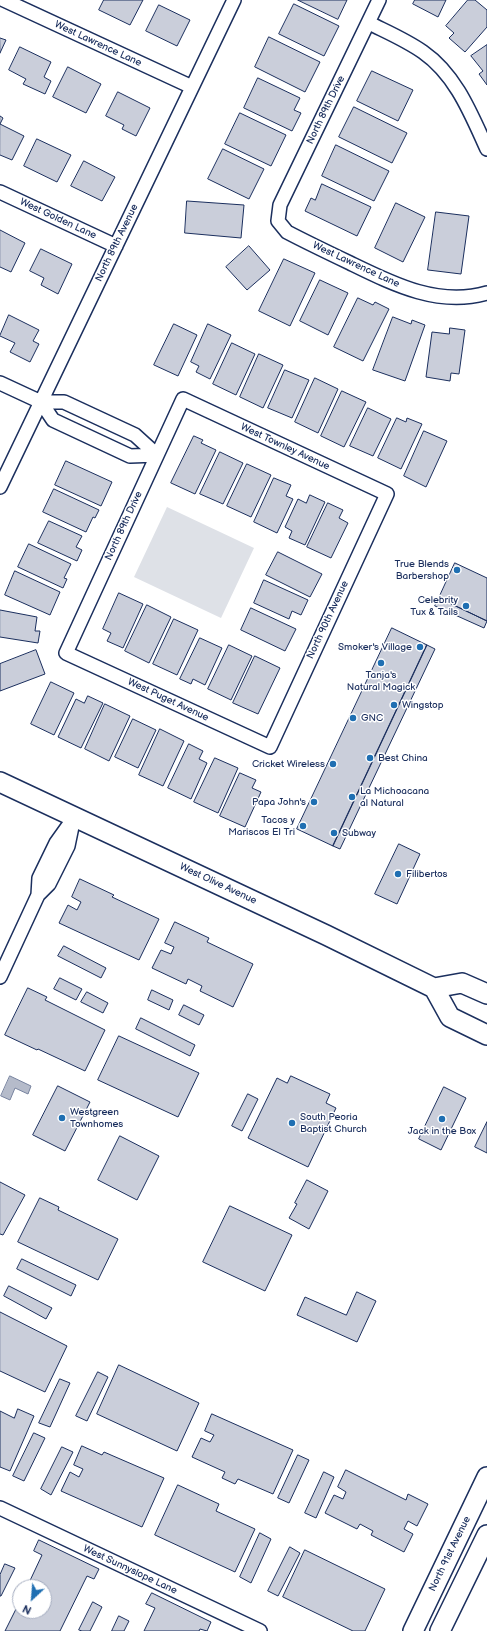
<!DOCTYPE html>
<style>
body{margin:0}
#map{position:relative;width:487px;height:1631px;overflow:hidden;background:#fff;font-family:"Balsamiq Sans",sans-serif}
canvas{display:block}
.north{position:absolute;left:12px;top:1579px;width:40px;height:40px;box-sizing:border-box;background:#fff;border:1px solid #a4acbf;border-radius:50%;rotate:206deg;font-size:11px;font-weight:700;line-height:16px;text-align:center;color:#1b2f5e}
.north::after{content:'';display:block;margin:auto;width:14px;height:18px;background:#1f6fb2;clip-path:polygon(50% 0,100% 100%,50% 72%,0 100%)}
</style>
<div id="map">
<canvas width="487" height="1631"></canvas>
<div class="north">N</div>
</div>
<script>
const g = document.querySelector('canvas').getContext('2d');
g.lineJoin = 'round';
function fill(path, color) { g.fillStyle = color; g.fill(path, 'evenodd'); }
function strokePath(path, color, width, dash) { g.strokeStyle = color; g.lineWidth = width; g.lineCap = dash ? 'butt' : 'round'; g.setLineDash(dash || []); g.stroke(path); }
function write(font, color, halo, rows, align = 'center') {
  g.font = font + ' "Balsamiq Sans",sans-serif'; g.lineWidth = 3; g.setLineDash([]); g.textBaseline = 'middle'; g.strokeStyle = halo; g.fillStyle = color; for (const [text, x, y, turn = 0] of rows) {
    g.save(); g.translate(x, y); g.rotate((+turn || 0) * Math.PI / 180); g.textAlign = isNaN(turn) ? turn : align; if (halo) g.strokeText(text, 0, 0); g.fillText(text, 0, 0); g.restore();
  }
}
const green = new Path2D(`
 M167 507 254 548 221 618 134 577Z`);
const water = new Path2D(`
 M10 1076 31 1086 28 1094 15 1088 10 1100 1 1096Z`);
const building = new Path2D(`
 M104 0H143L130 25 99 10Z
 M298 0H347L338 19Z
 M415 0H446L438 17 413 4Z
 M468 0H475L487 10V27L465 52 449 38 454 33 446 26Z
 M294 4 339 26 324 56 279 34Z
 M159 5 190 20 177 46 146 31Z
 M269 37 320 62 305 92 255 67Z
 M0 38 6 40 0 53Z
 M487 45V85L479 74 483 71 471 56Z
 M20 47 51 62 44 77 51 81 45 94 23 84 26 79 9 70Z
 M68 67 101 84 86 113 53 97Z
 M372 71 413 90 398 121 357 101Z
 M258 78 300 98 294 110 301 113 292 131 244 108Z
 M118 92 150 108 136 136 122 129 124 125 106 116Z
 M354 107 407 133 392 163 339 137Z
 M240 113 286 135 271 166 225 144Z
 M0 116 3 118 0 124 24 136 12 160 0 155Z
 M37 139 71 155 57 182 24 166Z
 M336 145 389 171 374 201 322 176Z
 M223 149 264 169 249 199 208 179Z
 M84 161 115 177 102 201 71 186Z
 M322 184 371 207 357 236 305 211 311 198 315 200Z
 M187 201 244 205 241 238 185 233Z
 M396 203 425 217 403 262 375 248Z
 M436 212 469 216 461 274 428 270Z
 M0 230 25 243 11 272 0 267Z
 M249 246 270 270 247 290 226 267Z
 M41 249 72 264 58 294 41 285 44 278 30 271Z
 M284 259 315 273 290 326 259 311Z
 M320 280 348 293 328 335 300 321Z
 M358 298 373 305 375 302 389 309 363 361 334 347Z
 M9 315 39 330 33 341 39 344 30 362 10 352 15 343 0 336Z
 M393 317 411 324 412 320 425 325 405 381 373 370Z
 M174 324 197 335 178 376 154 365Z
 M208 324 231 335 210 379 196 372 199 366 191 362Z
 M450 328 465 330 459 374 451 373 450 381 426 377 432 332 449 334Z
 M232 343 255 354 236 395 213 384Z
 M259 354 283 365 263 408 240 397Z
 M285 370 309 380 292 418 268 408Z
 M315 378 338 389 318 433 295 422Z
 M342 391 366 402 344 447 321 436Z
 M368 408 391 419 373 456 350 446Z
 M397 418 406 422 407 418 422 424 401 469 378 458Z
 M424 431 447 441 426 487 404 476Z
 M194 436 203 440 201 443 216 450 195 494 171 483Z
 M220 452 243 463 223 504 200 494Z
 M66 461 112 482 101 506 55 485Z
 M247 464 271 475 251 517 227 506Z
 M274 478 291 485 286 496 293 499 277 533 254 522Z
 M54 489 99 510 95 518 93 517 86 532 43 512Z
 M310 495 325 502 305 545 289 538 292 531 285 527 298 499 306 503Z
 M328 503 343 510 339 518 348 523 331 558 307 547Z
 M49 521 82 536 76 547 82 550 77 561 38 543Z
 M29 544 71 564 64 578 67 579 63 588 18 567Z
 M278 552 322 574 310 597 266 575Z
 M455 563 487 578V621L439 598Z
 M15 571 60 592 50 615 5 595Z
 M264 580 308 600 301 615 292 611 289 619 254 603Z
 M119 593 143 604 123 648 107 641 111 633 103 629Z
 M439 598 487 621 484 628 435 606Z
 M147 605 171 617 149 663 125 651Z
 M251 608 296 629 285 651 241 630Z
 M0 610 37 617 35 631H40L38 643 0 637Z
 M174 619 198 630 177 675 153 664Z
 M392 628 427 645 333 846 297 829Z
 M200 638 222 648 205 685 193 679 191 684 180 679Z
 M229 645 252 656 231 700 208 689Z
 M427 645 435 649 340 849 333 846Z
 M36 650 45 674 0 691V664Z
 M255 656 280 668 258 714 233 703Z
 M51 682 74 693 54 735 31 724Z
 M88 696 103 703 81 748 58 737 76 699 84 703Z
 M105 704 130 716 109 761 85 749Z
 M133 719 156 730 138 768 115 757Z
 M160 729 184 741 163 786 139 775Z
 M189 744 203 751 199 759 207 763 191 799 168 788Z
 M215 758 238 768 218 813 194 802Z
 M240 773 256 780 252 788 261 792 245 827 220 816Z
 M399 844 420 854 397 904 375 894Z
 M80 879 114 895 112 897 159 919 139 960 59 923 68 905 77 910 81 902 72 897Z
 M175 922 209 938 207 942 253 964 233 1007 200 991 202 986 188 979 186 984 152 968 161 950 171 954 174 947 165 943Z
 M64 946 106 968 101 978 58 956Z
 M60 978 82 989 76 1000 54 989Z
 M28 988 47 997 45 1000 105 1030 85 1071 38 1049 37 1050 5 1035Z
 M152 990 173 1000 169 1010 148 1000Z
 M87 992 108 1003 103 1013 81 1002Z
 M184 1005 204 1015 199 1025 179 1015Z
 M141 1018 195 1045 190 1056 136 1029Z
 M119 1036 199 1073 178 1117 98 1080Z
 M291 1076 330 1094 326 1103 336 1108 308 1167 248 1138 277 1078 287 1083Z
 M58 1086 90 1102 65 1151 33 1135Z
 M444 1087 466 1098 441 1150 419 1139Z
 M248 1094 258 1099 242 1131 232 1126Z
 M487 1122V1153L475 1147Z
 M120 1136 159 1156 137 1200 98 1180Z
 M307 1180 328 1191 309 1229 289 1218 297 1204 295 1203Z
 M0 1182 25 1195 3 1235 0 1234Z
 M40 1198 59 1207 58 1210 118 1239 98 1280 18 1242Z
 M230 1206 292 1235 265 1291 203 1262Z
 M22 1259 76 1285 71 1296 17 1269Z
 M9 1286 52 1308 46 1319 4 1296Z
 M357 1292 376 1301 357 1342 297 1315 305 1297 346 1315Z
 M0 1312 67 1346 45 1392 0 1371Z
 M119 1365 199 1403 177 1451 97 1414Z
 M98 1372 108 1377 87 1421 76 1416Z
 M60 1379 70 1383 50 1427 39 1423Z
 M18 1409 34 1416 10 1471 0 1467V1411L14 1418Z
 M212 1414 293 1450 273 1494 238 1479 235 1484 222 1478 225 1472 192 1457 201 1438 210 1442 214 1435 205 1431Z
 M34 1433 45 1438 24 1481 13 1476Z
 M82 1446 102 1455 104 1452 164 1478 142 1527 61 1491 70 1472 79 1477 83 1469 74 1465Z
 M62 1447 73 1452 51 1495 41 1489Z
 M298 1455 309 1460 289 1503 278 1498Z
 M346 1470 406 1500 408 1494 428 1504 417 1526 408 1521 404 1529 413 1534 404 1552 371 1535 373 1531 360 1524 357 1529 325 1513 334 1495 343 1499 346 1492 338 1487Z
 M324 1472 334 1477 316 1518 305 1513Z
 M178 1485 219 1504 216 1511 255 1529 235 1572 155 1535Z
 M260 1533 271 1539 251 1583 240 1577Z
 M39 1540 99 1569 94 1579 87 1576 60 1631H5L20 1601V1611H44V1587H27L42 1555 34 1551Z
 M290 1547 300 1553 278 1596 268 1591Z
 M305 1550 385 1589 365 1631H353L283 1597Z
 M5 1564 15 1568 1 1596H0V1575Z
 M152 1593 211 1622 207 1631 200 1629 199 1631H144L155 1608 146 1604Z
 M93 1602 102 1607 90 1631H82L79 1630Z
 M119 1616 129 1621 124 1631H112Z`);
const street = new Path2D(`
 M4 0 192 87
 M379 0 280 205 278 221 287 232C308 243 329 253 350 263 393 284 438 307 487 293
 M369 23C387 32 406 40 423 52 456 75 471 114 487 149
 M0 192 116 246
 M0 383 41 402H64L135 435 157 455
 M183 399 387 494 270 747 66 653Z
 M41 402 53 420 130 456 157 455
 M0 487 234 0
 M38 895 39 878 56 843 71 822
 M0 977 38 895 49 884 68 846 74 817
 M0 1508 260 1631`);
const secondary = new Path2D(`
 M0 782 326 935 434 988 450 1017 487 1035
 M434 988 462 983 487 994
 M413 1631 487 1477
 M440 1631 487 1535`);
const markers = [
 [457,570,4,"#1f6fb2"],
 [466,606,4,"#1f6fb2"],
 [420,647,4,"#1f6fb2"],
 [381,663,4,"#1f6fb2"],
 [394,705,4,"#1f6fb2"],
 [353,718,4,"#1f6fb2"],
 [370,758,4,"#1f6fb2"],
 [333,764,4,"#1f6fb2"],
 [352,797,4,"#1f6fb2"],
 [314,802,4,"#1f6fb2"],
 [303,826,4,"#1f6fb2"],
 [334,833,4,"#1f6fb2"],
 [398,874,4,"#1f6fb2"],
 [62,1118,4,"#1f6fb2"],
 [442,1119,4,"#1f6fb2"],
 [292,1123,4,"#1f6fb2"]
];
const streetNames = [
 ["West Lawrence Lane",98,44,25],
 ["North 89th Drive",326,110,-64],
 ["West Golden Lane",58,219,25],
 ["North 89th Avenue",117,243,-64],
 ["West Lawrence Lane",356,265,25],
 ["West Townley Avenue",285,447,25],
 ["North 89th Drive",124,526,-65],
 ["North 90th Avenue",328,620,-65],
 ["West Puget Avenue",168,700,25],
 ["West Olive Avenue",218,884,25],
 ["North 91st Avenue",450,1554,-64],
 ["West Sunnyslope Lane",130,1570,25]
];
const poiNames = [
 ["True Blends",449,564,"right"],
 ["Barbershop",449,576,"right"],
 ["Celebrity",458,600,"right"],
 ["Tux & Tails",458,612,"right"],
 ["Smoker's Village",412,647,"right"],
 ["Tanja's",381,675,"center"],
 ["Natural Magick",381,687,"center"],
 ["Wingstop",402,705],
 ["GNC",361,718],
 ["Best China",378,758],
 ["Cricket Wireless",325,764,"right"],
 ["La Michoacana",360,791],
 ["al Natural",360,803],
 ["Papa John's",306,802,"right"],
 ["Tacos y",295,820,"right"],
 ["Mariscos El Tri",295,832,"right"],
 ["Subway",342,833],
 ["Filibertos",406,874],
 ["Westgreen",70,1112],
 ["Townhomes",70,1124],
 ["South Peoria",300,1117],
 ["Baptist Church",300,1129],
 ["Jack in the Box",442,1131,"center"]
];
fill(green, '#dee1e7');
fill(water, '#b5bbca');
strokePath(water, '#77839f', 1);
fill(building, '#caceda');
strokePath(building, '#1b2f5e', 1);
strokePath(street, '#1b2f5e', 16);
strokePath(secondary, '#1b2f5e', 22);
strokePath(street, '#fff', 13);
strokePath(secondary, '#fff', 19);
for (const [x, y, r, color] of markers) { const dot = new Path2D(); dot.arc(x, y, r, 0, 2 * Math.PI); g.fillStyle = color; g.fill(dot); strokePath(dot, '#fff', 1.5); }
write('10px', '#1b2f5e', '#fff', streetNames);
write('10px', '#1b2f5e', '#fff', poiNames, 'left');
</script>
